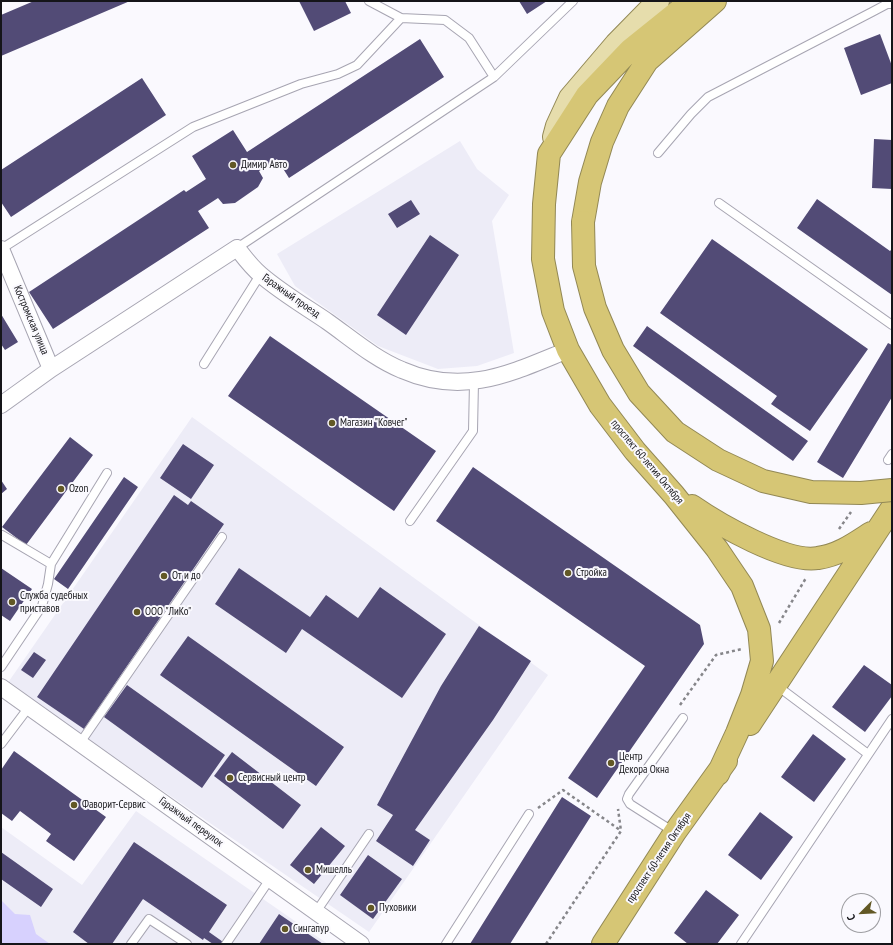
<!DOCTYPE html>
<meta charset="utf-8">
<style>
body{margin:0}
#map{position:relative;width:893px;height:945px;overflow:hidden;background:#faf9fe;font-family:"PT Sans Narrow",sans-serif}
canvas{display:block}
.frame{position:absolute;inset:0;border:2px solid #151519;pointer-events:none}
.north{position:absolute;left:841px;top:893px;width:40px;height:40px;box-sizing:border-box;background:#faf9fe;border:1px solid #9e9ea2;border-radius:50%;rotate:246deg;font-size:11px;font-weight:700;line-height:16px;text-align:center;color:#151519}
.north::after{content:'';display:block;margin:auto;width:14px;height:18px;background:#625825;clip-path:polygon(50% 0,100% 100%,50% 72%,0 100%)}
</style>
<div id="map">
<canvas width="893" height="945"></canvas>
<div class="frame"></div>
<div class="north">С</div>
</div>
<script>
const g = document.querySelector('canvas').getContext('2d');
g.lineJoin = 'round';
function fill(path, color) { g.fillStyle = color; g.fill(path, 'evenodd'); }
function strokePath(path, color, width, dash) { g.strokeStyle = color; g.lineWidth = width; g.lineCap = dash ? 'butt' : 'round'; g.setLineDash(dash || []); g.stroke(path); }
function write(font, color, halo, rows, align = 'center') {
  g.font = font + ' "PT Sans Narrow",sans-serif'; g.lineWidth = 4; g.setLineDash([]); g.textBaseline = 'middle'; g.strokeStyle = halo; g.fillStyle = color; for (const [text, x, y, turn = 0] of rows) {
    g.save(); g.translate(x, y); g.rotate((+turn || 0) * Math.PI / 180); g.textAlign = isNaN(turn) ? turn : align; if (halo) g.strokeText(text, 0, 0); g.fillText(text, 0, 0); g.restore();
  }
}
const built = new Path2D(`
 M460 141 477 169 509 195 492 221 514 353 477 366 438 369 378 346 295 286 277 254Z
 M192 417 548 675 369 932 7 684Z
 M136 811 328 944H1V827L82 885Z`);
const green = new Path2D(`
 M1 900 15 914 30 915 36 934 50 944H1Z`);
const building = new Path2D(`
 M34 1H130L1 56V15Z
 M299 1H345L351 13 314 31Z
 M519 1H547L527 14Z
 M880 34 892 66V83L861 95 844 48Z
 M420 39 444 77 289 178 277 159 259 171 263 178 258 187 235 203 223 204 218 198 198 211 209 228 53 329 29 292 184 190 186 192 206 179 192 156 233 130 247 152Z
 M142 78 166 115 11 217 1 202V170Z
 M874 139 892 140V189L872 188Z
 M817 199 890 251 892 249V295L797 228Z
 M411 200 420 214 397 228 388 214Z
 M430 235 459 255 406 335 377 315Z
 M712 239 868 349 810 431 771 404 777 396 660 313Z
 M1 314 18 342 5 350 1 344Z
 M647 326 808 441 793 461 633 346Z
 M270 336 436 451 394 511 228 396Z
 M888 343 892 345V397L843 478 817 462Z
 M70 437 93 455 26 545 2 527Z
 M183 444 214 465 191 499 160 478Z
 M473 467 700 625 704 644 597 798 568 778 645 666 436 521Z
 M124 477 138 487 68 589 54 579Z
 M1 480 7 489 1 494Z
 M174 495 188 505 191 501 224 524 84 729 37 697Z
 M1 568 32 589 10 621 1 615Z
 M239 568 310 617 326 595 358 618 380 587 446 634 402 698 302 629 286 653 215 604Z
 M479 626 531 661 493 720 415 830 430 840 413 866 376 841 393 815 377 805 441 686Z
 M188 636 344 747 316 786 160 675Z
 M34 652 46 660 33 678 21 670Z
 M864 665 892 685V696L865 732 832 707Z
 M127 685 225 755 202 788 104 717Z
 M813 734 846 759 814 802 781 777Z
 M14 751 106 817 74 861 46 841 51 834 20 811 12 821 1 813V770Z
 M232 752 301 805 283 829 214 776Z
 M562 797 591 816 510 944H470Z
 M760 812 793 837 761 880 728 855Z
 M321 827 345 846 314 884 290 865Z
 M134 842 227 905 209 932 226 944H213L204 938 203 940 143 899 112 944H89L73 932Z
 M1 852 53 889 41 907 1 879Z
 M368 855 402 879 373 919 340 895Z
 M706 890 739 915 717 944H688L674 933Z
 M279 914 323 944H259Z`);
const path = new Path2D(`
 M839 529 851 512
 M779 623 806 578
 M680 705 716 655 742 649
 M538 808 563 790 620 830
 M546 944 621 831 618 809`);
const lane = new Path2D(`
 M369 1 401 18 445 20 469 38 494 77
 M658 153 691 114 708 97 872 12 887 4H892
 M719 203 892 325
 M237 248 494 77 573 1
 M1 249 193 127 301 84 338 74 357 65 401 18
 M204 364 260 275
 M888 460 892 454
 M410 521 473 431 474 382
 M2 535 51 564
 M1 667 42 606 48 584 51 564 107 473
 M776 685 868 754
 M80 743 222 537
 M1 744 29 707
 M674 832 630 804 627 799 629 794 683 718
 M316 912 369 834
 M131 944 149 919 187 944
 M226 944 270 879
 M446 944 529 814
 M741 944 892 719`);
const street = new Path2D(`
 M1 249 51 369
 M1 405 51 369 237 248C244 257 252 268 261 275 282 293 306 307 328 322 352 339 375 359 402 370 464 397 511 373 568 350
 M1 687 361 944`);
const primary = new Path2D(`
 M554 137 557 126 570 98 616 44 658 1`);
const highway = new Path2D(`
 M691 1 630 50 587 95 549 154 544 204 543 259 553 311 568 350 600 405 635 451 674 495 717 549 742 586 759 629 762 661 752 695 737 733 718 774
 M583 222 590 182 602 142 618 106 647 61 715 1
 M692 506C718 524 787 564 818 558 839 555 854 544 871 533
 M750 724 892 508
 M603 944 675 832 726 761`);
const highwayBridge = new Path2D(`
 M583 222 584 266 595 308 613 350 639 393 675 432 718 460 763 481 811 492 861 493 892 490`);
const markers = [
 [233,165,4,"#625825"],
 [332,423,4,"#625825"],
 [61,489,4,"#625825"],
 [568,573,4,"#625825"],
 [164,576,4,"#625825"],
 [12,602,4,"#625825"],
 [137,612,4,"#625825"],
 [611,763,4,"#625825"],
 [230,778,4,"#625825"],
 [74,805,4,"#625825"],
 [308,870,4,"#625825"],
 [371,908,4,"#625825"],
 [285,929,4,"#625825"]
];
const poiNames = [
 ["Димир Авто",241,165],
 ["Магазин \"Ковчег\"",340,423],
 ["Ozon",69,489],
 ["Стройка",576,573],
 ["От и до",172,576],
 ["Служба судебных",20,596],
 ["приставов",20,609],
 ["ООО \"ЛиКо\"",145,612],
 ["Центр",619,757],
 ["Декора Окна",619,770],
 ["Сервисный центр",238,778],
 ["Фаворит-Сервис",82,805],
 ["Мишелль",316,870],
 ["Пуховики",379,908],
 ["Сингапур",293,929]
];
const streetNames = [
 ["Гаражный проезд",291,296,35],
 ["Костромская улица",31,320,67],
 ["проспект 60-летия Октября",647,462,50],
 ["Гаражный переулок",191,822,36],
 ["проспект 60-летия Октября",659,858,-56]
];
fill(built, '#edecf7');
fill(green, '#d7d1fe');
fill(building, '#524b76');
strokePath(lane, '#a7a5b2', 10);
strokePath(street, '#a7a5b2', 18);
strokePath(primary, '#928855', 24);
strokePath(highway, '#928855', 24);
strokePath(path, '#86868a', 2.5, [3, 3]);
strokePath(lane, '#fff', 8);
strokePath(street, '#fff', 16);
strokePath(primary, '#e6ddac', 22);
strokePath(highway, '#d6c675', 22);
strokePath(highwayBridge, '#928855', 24, []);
strokePath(highwayBridge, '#d6c675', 22);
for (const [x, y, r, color] of markers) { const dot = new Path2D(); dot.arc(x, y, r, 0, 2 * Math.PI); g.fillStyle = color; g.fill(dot); strokePath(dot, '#faf9fe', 1.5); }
write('11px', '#151519', '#faf9fe', poiNames, 'left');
write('11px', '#151519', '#faf9fe', streetNames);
</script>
